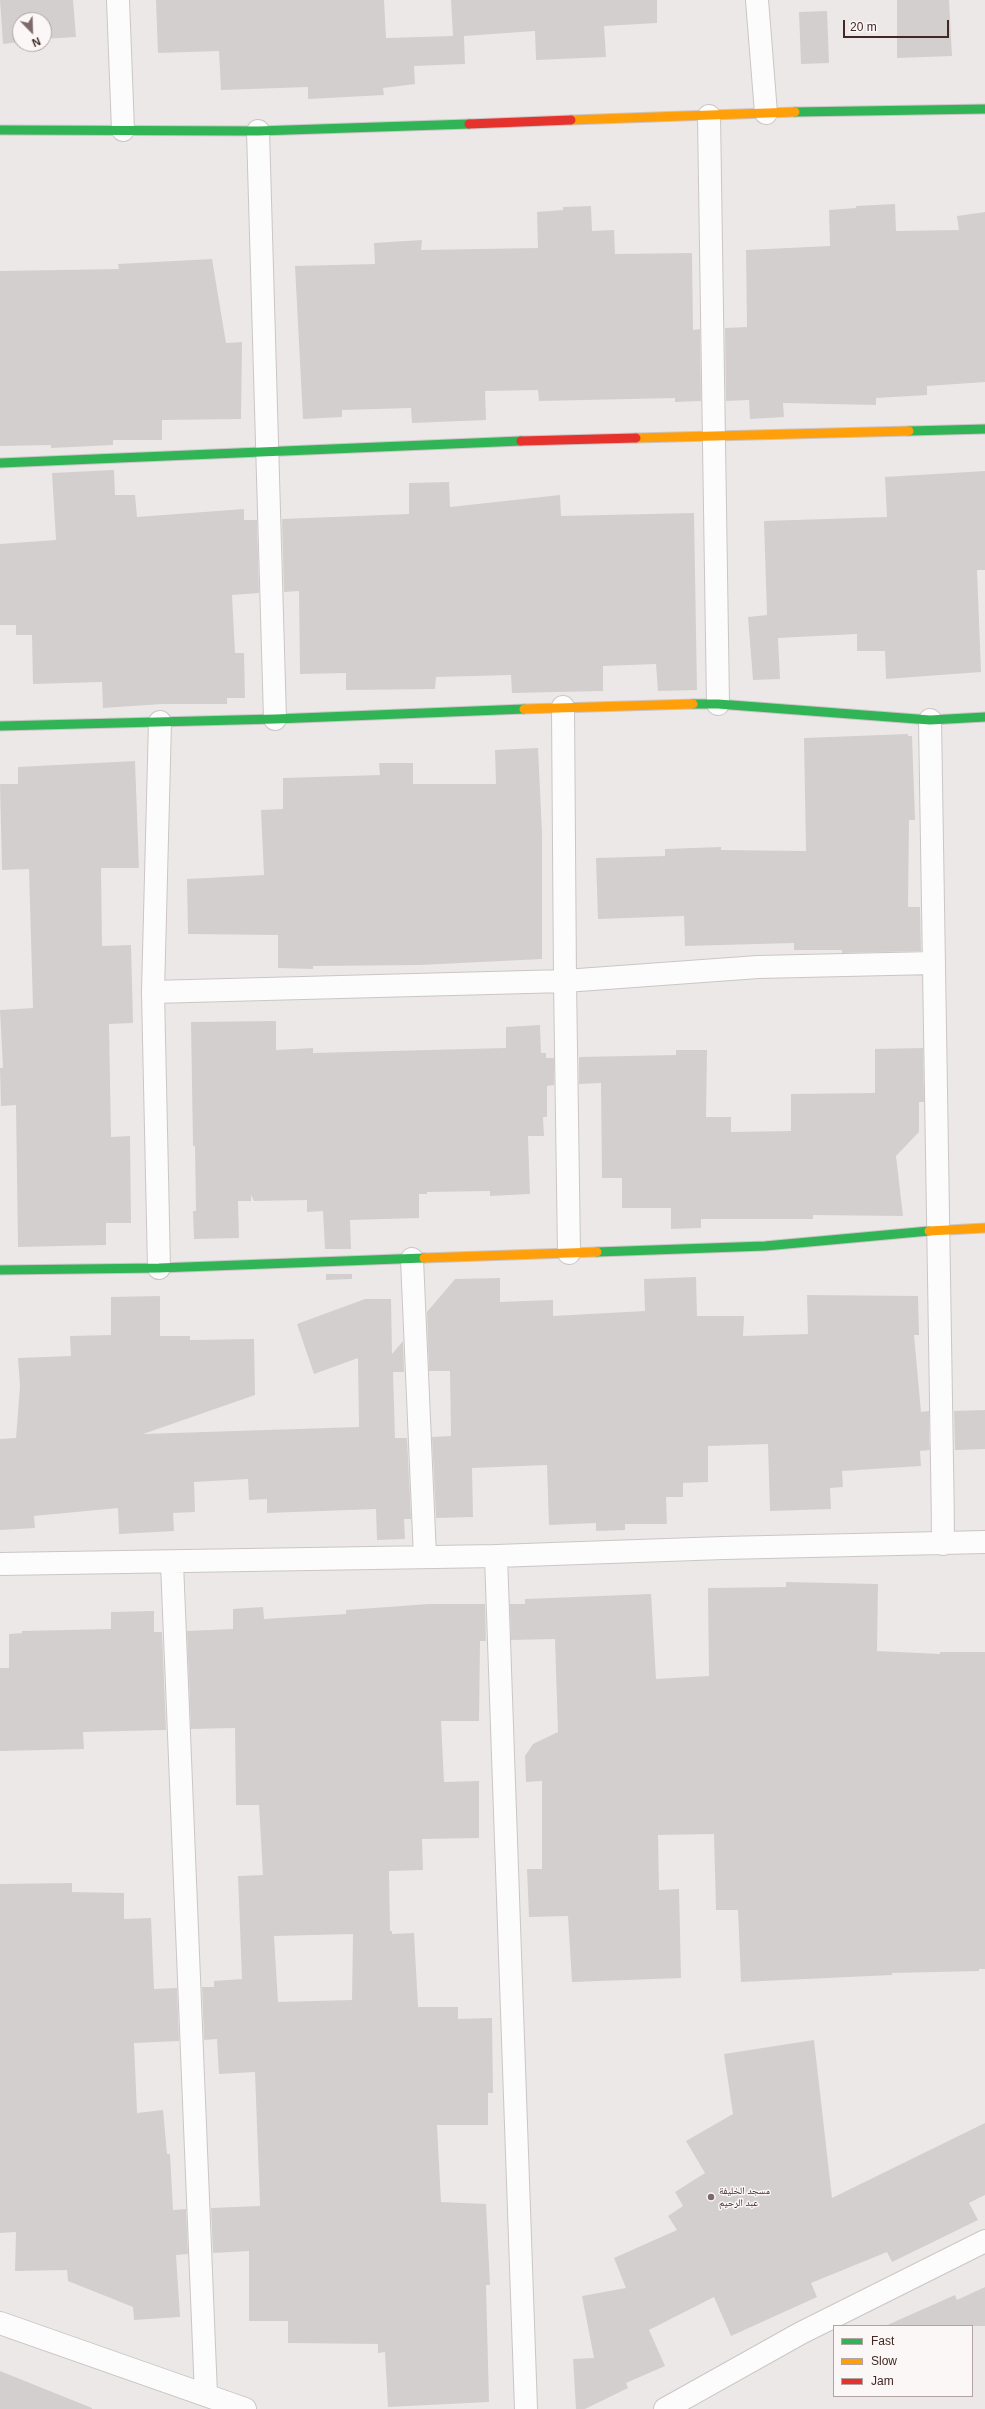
<!DOCTYPE html>
<meta charset="utf-8">
<style>
body{margin:0}
#map{position:relative;width:985px;height:2409px;overflow:hidden;background:#ede8e8;font-family:Helvetica,sans-serif}
canvas{display:block}
.legend{position:absolute;left:833px;top:2325px;width:140px;height:72px;box-sizing:border-box;background:#fbf7f7;border:1px solid #b1a4a3;margin:0;padding:5px 7px;list-style:none;font-size:12px;color:#422724}
.legend li{display:flex;align-items:center;gap:8px;height:20px}
.legend b{width:20px;border:1px solid #b1a4a3}
.north{position:absolute;left:12px;top:12px;width:40px;height:40px;box-sizing:border-box;background:#fbf7f7;border:1px solid #b1a4a3;border-radius:50%;rotate:157deg;font-size:11px;font-weight:700;line-height:16px;text-align:center;color:#422724}
.north::after{content:'';display:block;margin:auto;width:14px;height:18px;background:#7e6b69;clip-path:polygon(50% 0,100% 100%,50% 72%,0 100%)}
.scale{position:absolute;left:843px;top:20px;width:106px;height:18px;box-sizing:border-box;border:2px solid #422724;border-top:0;padding-left:5px;font-size:12px;line-height:14px;white-space:nowrap;color:#422724;-webkit-text-stroke:3px #fbf7f7;paint-order:stroke}
</style>
<div id="map">
<canvas width="985" height="2409"></canvas>
<ul class="legend">
<li><b style="height:5px;background:#30b455"></b>Fast</li>
<li><b style="height:5px;background:#ff9f0a"></b>Slow</li>
<li><b style="height:5px;background:#e5322d"></b>Jam</li>
</ul>
<div class="north">N</div>
<div class="scale">20 m</div>
</div>
<script>
const g = document.querySelector('canvas').getContext('2d');
g.lineJoin = 'round';
function fill(path, color) { g.fillStyle = color; g.fill(path, 'evenodd'); }
function strokePath(path, color, width, dash) { g.strokeStyle = color; g.lineWidth = width; g.lineCap = dash ? 'butt' : 'round'; g.setLineDash(dash || []); g.stroke(path); }
function write(font, color, halo, rows, align = 'center') {
  g.font = font + ' Helvetica,"Noto Naskh Arabic",sans-serif'; g.lineWidth = 3; g.setLineDash([]); g.textBaseline = 'middle'; g.strokeStyle = halo; g.fillStyle = color; for (const [text, x, y, turn = 0] of rows) {
    g.save(); g.translate(x, y); g.rotate((+turn || 0) * Math.PI / 180); g.textAlign = isNaN(turn) ? turn : align; if (halo) g.strokeText(text, 0, 0); g.fillText(text, 0, 0); g.restore();
  }
}
const building = new Path2D(`
 M0 0H73L76 37 44 39V20H20V42L3 44Z
 M156 0H384L386 38 453 36 451 0H657V23L604 26 606 57 536 60 535 31 464 36 465 64 414 66 415 84 383 88 384 95 308 99V87L221 90 219 51 158 53Z
 M897 0H949L952 56 897 58Z
 M827 11 829 63 801 64 799 12Z
 M895 204 896 231 959 230 957 216 985 212V382L927 386V395L876 398V405L783 403 784 417 750 419 749 400 726 401 725 328 747 327 746 250 830 246 829 210 856 208V206Z
 M591 206 592 231 614 230 615 254 692 253 693 330 700 329 701 401 675 402V398L539 401 538 390 485 391 486 420 412 423 411 408 342 410V417L303 419 295 266 375 264 374 243 422 240 421 250 538 248 537 212 563 210V207Z
 M212 259 226 343 242 342 241 419 162 420V440H113V445L51 448V445L0 446V271L119 269 118 264Z
 M114 470 115 495H135L137 517 244 509V520H257L259 593 232 595 235 653H244L245 698H227V704H162L103 708 102 682 33 684 32 635H16V625H0V544L56 540 52 473Z
 M985 471V570H977L981 672 886 679 885 651H857V634L778 638 780 679 753 680 748 617 767 615 764 521 887 517 885 477Z
 M449 482 450 507 560 495 561 516 694 513 697 690 658 691 656 664 603 666V691L556 692 512 693 511 675 436 677 435 689 346 690V673L300 674 299 591 284 592 282 519 409 514V483Z
 M908 734V736H912L915 820H909L908 907H920L921 951 842 953V950H794V943L685 946 684 916 598 919 596 858 665 856V849L721 847V850L806 851 804 738Z
 M538 748 542 833V959L420 965 313 966V969L278 968V935L188 934 187 879 264 875 261 810 283 809V778L380 775 379 763H413V784H496L495 750Z
 M135 761 139 868H101L102 946 131 945 133 1023 109 1024 111 1137 130 1136 131 1223H106V1245L18 1247 16 1105 1 1106 0 1068H3L0 1010 33 1008 29 869 2 870 0 784H18V767Z
 M276 1021V1050L313 1048V1053L506 1048V1027L540 1025 541 1053H546V1058H554V1085L547 1086V1117H543L544 1136H528L530 1194 490 1196V1191L427 1192V1194H419V1218L350 1220 351 1249H325L323 1211 307 1212V1200L254 1201 251 1195V1201H238L239 1238 194 1239 193 1211H196L195 1146H193L191 1022Z
 M923 1048 924 1102H919V1132L896 1156 903 1216 813 1215V1219H701V1228L671 1229V1208H622V1178H602L601 1083 579 1084V1057L676 1055V1050H707L706 1117H731V1132L791 1131V1094L875 1093V1049Z
 M326 1274H352V1279L326 1280Z
 M696 1277 697 1316H744L743 1336 808 1334 807 1295 918 1296 919 1335H914L921 1412 929 1411V1441L930 1450 920 1451 921 1466 842 1471 843 1487 830 1488 831 1509 770 1511 768 1444 708 1446V1482L683 1483V1497H666L667 1524H625V1530L596 1531V1523L549 1525 547 1465 472 1468 473 1517 436 1518 432 1437 451 1436 450 1371H429L427 1312 455 1279 500 1278V1302L553 1300V1316L645 1311 644 1279Z
 M160 1296V1336H190V1340L254 1339 255 1395 143 1434 359 1427 358 1358 314 1374 297 1324 365 1299H391L392 1354 403 1341 404 1372H393L395 1438H407L411 1519H404L405 1539 377 1540 376 1509 267 1513V1499L249 1500 248 1479 194 1482 195 1512 173 1513 174 1531 119 1534 118 1508 34 1516 35 1528 0 1530V1439L16 1438 20 1386 18 1358 71 1356 70 1336 111 1335V1297Z
 M985 1410V1449L955 1450 954 1411Z
 M786 1582 878 1584 877 1651 940 1654V1652H985V1969H979V1971L892 1973V1975L741 1982 738 1910H716L714 1834 658 1835 659 1890 679 1889 681 1978 572 1982 568 1916 529 1917 527 1869H542V1781L526 1782 525 1756 533 1744 558 1732 555 1639 511 1640 510 1604H525V1599L651 1594 656 1679 709 1676 708 1588 786 1587Z
 M429 1604H485L486 1641H480L479 1721H441L444 1782 479 1781V1838L422 1839 423 1870 389 1871 390 1931H392V1934L414 1933 418 2007H458V2019L492 2018 493 2093H488V2125H437L441 2202 486 2204 490 2285H486L489 2402 388 2407 385 2352 378 2353V2344L288 2343V2321H249V2251L213 2253 211 2208 260 2206 255 2072 219 2074 217 2039 204 2040 202 1987H214V1981L242 1979 238 1876 263 1875 259 1805H236L235 1728 191 1729 187 1631 233 1629V1609L263 1607 264 1619 346 1614V1610ZM353 1934 352 2000 278 2002 274 1936Z
 M154 1611V1632H162L166 1730 83 1732 84 1749 0 1751V1668H9V1634L22 1633V1631L111 1629V1612Z
 M72 1883V1892L124 1893V1919L151 1918 154 1989 177 1988 179 2041 134 2043 137 2113 163 2110 167 2154H170L173 2210 186 2209 188 2254 176 2255 180 2317 134 2320 133 2307 68 2281 67 2270 15 2271 16 2232 0 2233V1884Z
 M814 2040 832 2198 985 2123V2195L969 2203 978 2220 892 2262 887 2252 811 2283 817 2297 731 2336 714 2297 649 2330 665 2366 626 2383 628 2388 585 2409H576L573 2359 594 2358 582 2296 626 2288 614 2258 677 2230 668 2216 683 2206 675 2192 705 2173 686 2141 733 2114 724 2054Z
 M985 2287V2326H885L955 2295 957 2300Z
 M0 2371 92 2408V2409H0Z`);
const street = new Path2D(`
 M118 0 123 130
 M757 0 766 113
 M709 116 718 704
 M258 131 275 719
 M563 707 565 981 569 1253
 M930 720C933 994 941 1269 943 1544
 M153 992 565 981 758 967 933 963
 M412 1259 425 1557
 M159 1268 153 992 160 722
 M496 1556 526 2409
 M172 1563 206 2395
 M0 1564 496 1556 723 1548 985 1542
 M0 2323 245 2409
 M665 2409 801 2333 985 2241`);
const fast = new Path2D(`
 M795 112 985 109
 M0 130 258 131 469 124
 M909 431 985 429
 M0 463 521 441
 M693 704H718L930 720 985 717
 M0 726 275 719 524 709
 M597 1252 765 1246 929 1231
 M0 1270 159 1268 424 1258`);
const slow = new Path2D(`
 M571 120 795 112
 M636 438 909 431
 M524 709 693 704
 M929 1231 985 1228
 M424 1258 597 1252`);
const jam = new Path2D(`
 M469 124 571 120
 M521 441 636 438`);
const markers = [
 [711,2197,4,"#7e6b69"]
];
const poiNames = [
 ["مسجد الخليفة",719,2191],
 ["عبد الرحيم",719,2203]
];
fill(building, '#d4cfcf');
strokePath(street, '#cbc6c5', 24);
strokePath(fast, '#ccc5c5', 11);
strokePath(slow, '#ccc5c5', 11);
strokePath(jam, '#ccc5c5', 11);
strokePath(street, '#fcfcfc', 22);
strokePath(fast, '#30b455', 9);
strokePath(slow, '#ff9f0a', 9);
strokePath(jam, '#e5322d', 9);
for (const [x, y, r, color] of markers) { const dot = new Path2D(); dot.arc(x, y, r, 0, 2 * Math.PI); g.fillStyle = color; g.fill(dot); strokePath(dot, '#fbf7f7', 1.5); }
write('10px', '#422724', '#fbf7f7', poiNames, 'left');
</script>
